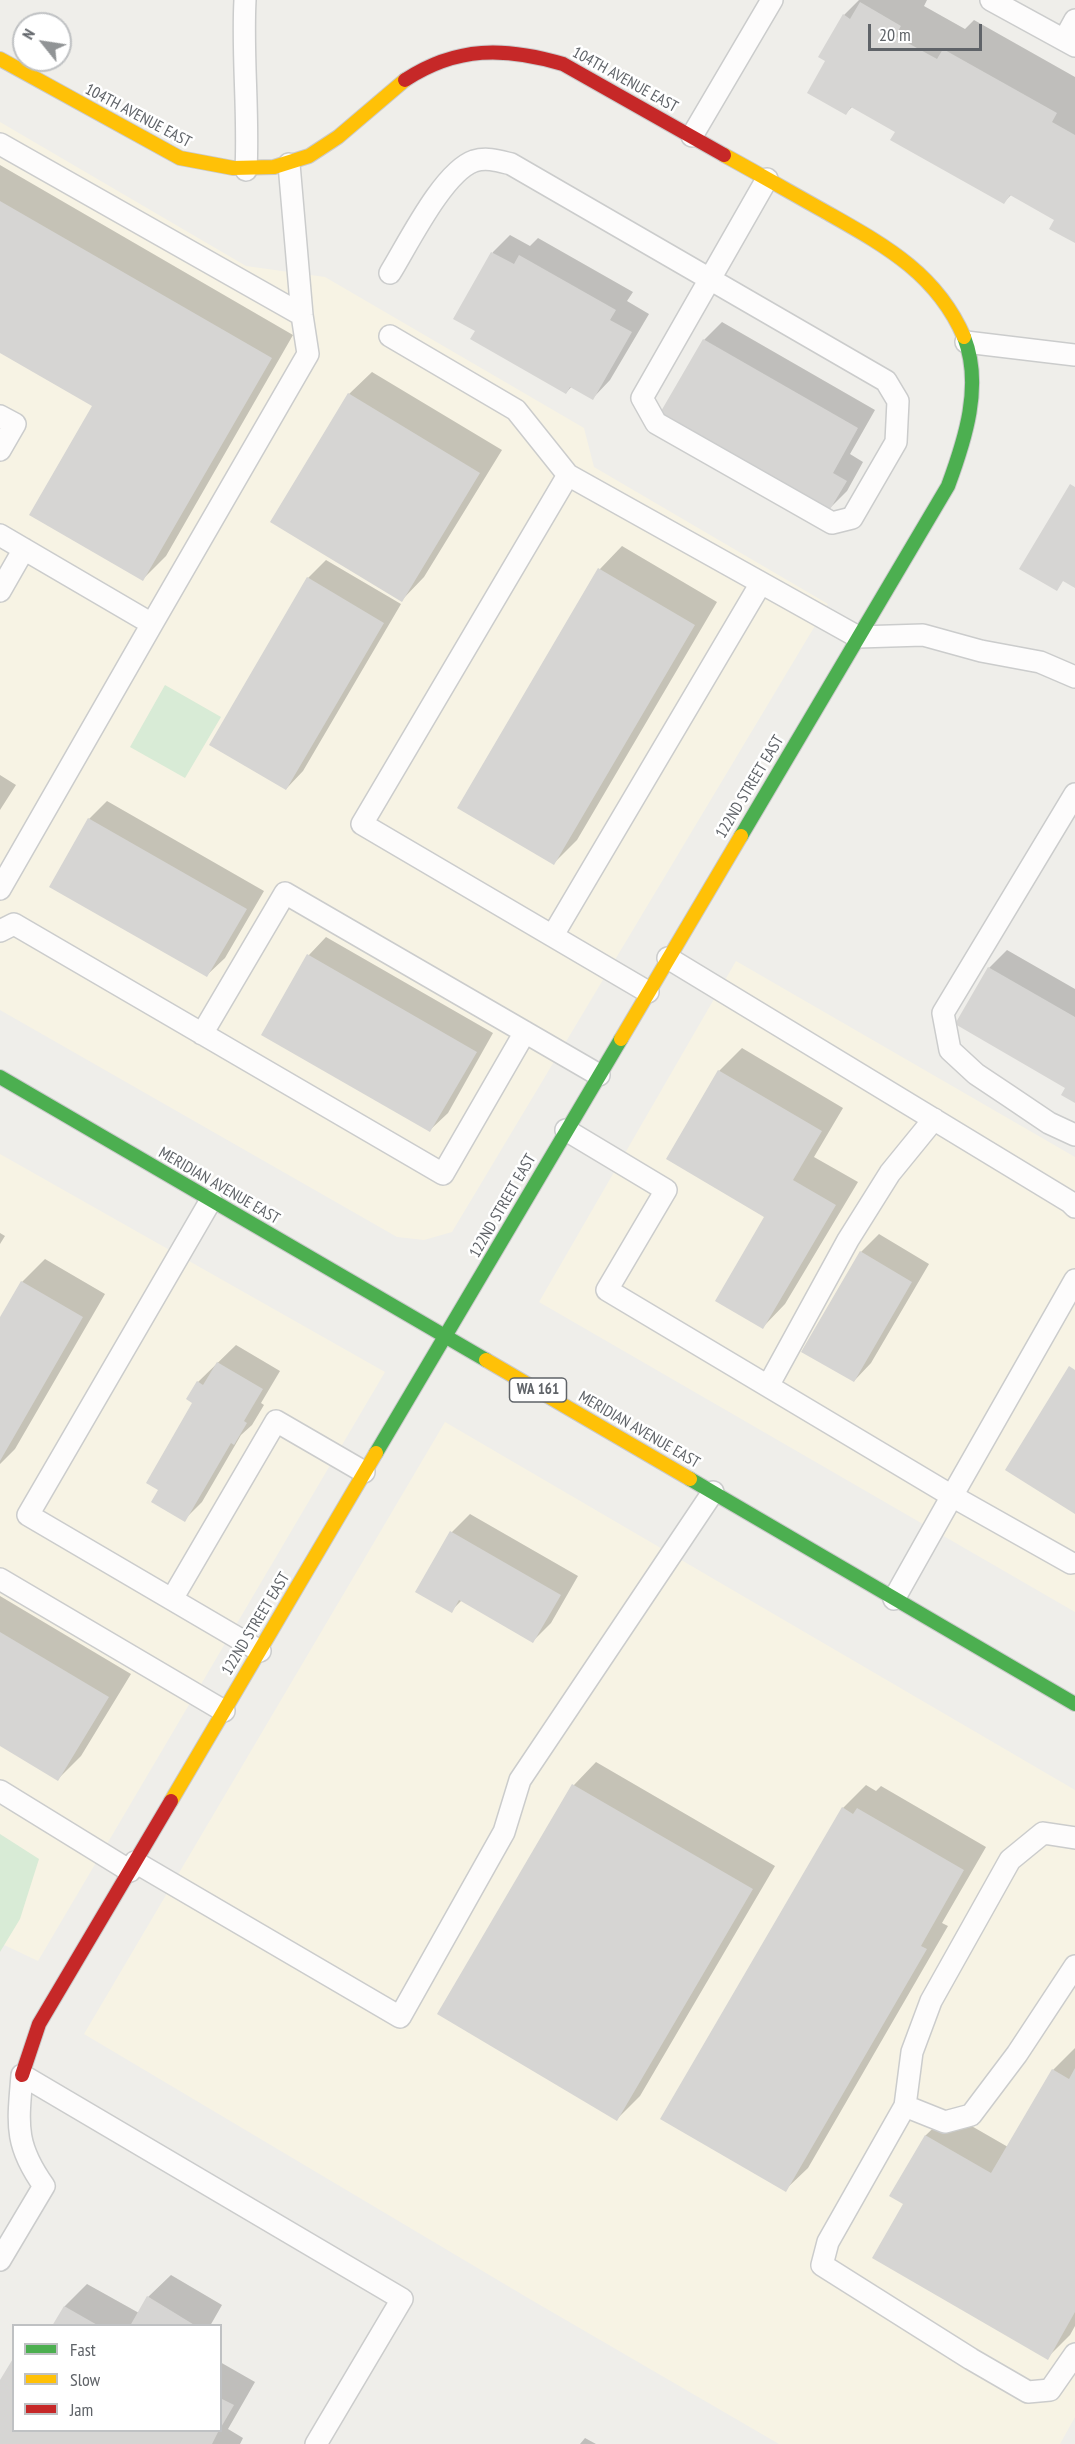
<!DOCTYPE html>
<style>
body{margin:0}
#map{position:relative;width:1075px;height:2444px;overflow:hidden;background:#efeeea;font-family:"PT Sans Narrow",sans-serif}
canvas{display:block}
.legend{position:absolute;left:12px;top:2324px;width:210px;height:108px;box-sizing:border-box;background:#fff;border:2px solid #bfc1c3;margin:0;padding:8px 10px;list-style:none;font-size:18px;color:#5f6368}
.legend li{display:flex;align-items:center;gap:12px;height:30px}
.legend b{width:30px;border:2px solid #bfc1c3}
.north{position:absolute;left:12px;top:12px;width:60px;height:60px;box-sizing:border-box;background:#fff;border:2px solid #bfc1c3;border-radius:50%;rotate:300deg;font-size:16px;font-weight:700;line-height:24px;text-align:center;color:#5f6368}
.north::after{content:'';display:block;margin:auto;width:21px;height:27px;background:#919496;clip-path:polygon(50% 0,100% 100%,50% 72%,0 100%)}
.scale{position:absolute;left:868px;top:24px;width:114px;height:27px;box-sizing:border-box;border:3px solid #5f6368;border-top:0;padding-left:8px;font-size:18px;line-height:21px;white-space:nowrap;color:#5f6368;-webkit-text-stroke:4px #fff;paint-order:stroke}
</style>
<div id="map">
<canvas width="1075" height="2444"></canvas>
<ul class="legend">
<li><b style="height:8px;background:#4caf50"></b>Fast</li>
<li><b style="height:8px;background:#ffc107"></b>Slow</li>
<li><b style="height:8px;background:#c62828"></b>Jam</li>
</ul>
<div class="north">N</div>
<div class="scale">20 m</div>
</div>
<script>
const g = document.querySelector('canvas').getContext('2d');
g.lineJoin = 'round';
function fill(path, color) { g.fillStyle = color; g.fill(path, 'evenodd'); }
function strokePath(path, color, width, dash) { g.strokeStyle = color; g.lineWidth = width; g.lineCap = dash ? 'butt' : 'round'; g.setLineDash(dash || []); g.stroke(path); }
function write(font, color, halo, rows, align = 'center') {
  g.font = font + ' "PT Sans Narrow",sans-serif'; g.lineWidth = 5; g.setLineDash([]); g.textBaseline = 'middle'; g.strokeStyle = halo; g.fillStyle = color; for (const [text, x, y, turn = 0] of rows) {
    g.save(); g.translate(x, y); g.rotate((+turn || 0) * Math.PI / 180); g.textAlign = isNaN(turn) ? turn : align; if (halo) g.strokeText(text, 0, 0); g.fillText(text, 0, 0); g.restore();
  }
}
const commercial = new Path2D(`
 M0 122 246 266 325 277 584 428 594 467 828 604 452 1232 424 1240 397 1237 0 1010Z
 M736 961 1075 1157V1612L539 1302Z
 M0 1154 385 1372 38 1961 0 1943Z
 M445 1422 1075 1790V2417L1060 2444H779L528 2298 84 2034Z`);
const green = new Path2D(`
 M165 685 221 717 185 778 130 747Z
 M0 1834 39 1859 20 1919 0 1952Z`);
const shadow = new Path2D(`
 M859 0H927L924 6 965 29 974 20 1075 77V242L1056 219 1012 194 1004 202 897 131 853 106 846 113 827 60 844 15Z
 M0 165 293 335 166 556 143 579 94 406 0 352Z
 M510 235 530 246 538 238 633 292 627 301 649 314 610 380 593 398 572 386 566 393 477 330 455 318 493 252Z
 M722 322 875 410 850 454 863 462 847 491 829 509 704 340Z
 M372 372 502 450 424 577 402 600 349 394Z
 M622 546 717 602 577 840 554 863 459 807 600 569Z
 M326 560 401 604 303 771 286 789 308 578Z
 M0 775 16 785 0 810Z
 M107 801 264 891 225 958 207 975 89 819Z
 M326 937 493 1033 448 1113 430 1130 263 1034 309 955Z
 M1007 950 1075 989V1101L989 968Z
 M742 1048 843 1108 814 1157 858 1182 785 1304 763 1327 766 1216 719 1071Z
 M0 1233 5 1236 0 1244Z
 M879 1234 929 1264 871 1363 854 1381 861 1252Z
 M45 1259 105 1294 15 1449 0 1464V1320L22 1282Z
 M236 1345 280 1371 261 1403 264 1405 252 1425 241 1435 202 1502 184 1520 198 1382Z
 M470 1514 578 1576 551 1623 533 1641 462 1600 451 1611 452 1532Z
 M0 1596 131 1674 81 1756 58 1779 0 1744Z
 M596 1762 775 1866 640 2096 617 2119 439 2014 574 1785Z
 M866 1785 876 1791 881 1786 986 1847 942 1923 948 1926 808 2168 785 2190 662 2119 843 1808Z
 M1075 2048V2326L1070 2335 1047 2358 905 2203 891 2196 926 2135 949 2113 1008 2147 1053 2070Z
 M171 2275 222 2305 210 2326H54L65 2306 87 2284 139 2313 148 2297Z
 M220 2362 255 2382 228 2429 243 2438 240 2444H0V2383L14 2430H220Z
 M585 2438 596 2444H580Z`);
const building = new Path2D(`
 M860 2 901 26 895 36 937 59 943 49 1057 113 1052 122 1075 135V243L1049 229 1054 220 1010 195 1004 204 890 140 895 132 851 107 846 115 807 93 825 61 818 57 843 14 850 19Z
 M0 201 272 358 143 581 29 515 92 406 0 353Z
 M491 252 514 264 519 255 616 310 610 320 632 332 593 400 570 387 566 394 470 339 475 331 453 319Z
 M703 339 858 428 833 473 847 481 829 511 660 413Z
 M348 393 480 473 402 602 270 522Z
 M1070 484 1075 487V588L1063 581 1057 591 1019 569Z
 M598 568 695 625 554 865 457 808Z
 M307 577 384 623 286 790 209 745Z
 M88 818 247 909 207 977 49 887Z
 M307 954 477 1052 430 1132 261 1035Z
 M988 967 1075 1017V1103L1061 1095 1065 1088 955 1024Z
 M718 1070 822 1131 793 1180 836 1205 763 1329 715 1301 764 1217 666 1159Z
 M860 1251 912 1282 854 1382 801 1352Z
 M21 1281 83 1317 0 1461V1317Z
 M217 1362 263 1389 244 1421 247 1423 234 1445 231 1443 185 1522 151 1502 158 1490 146 1483 192 1403 186 1399 197 1381 203 1385Z
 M1069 1366 1075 1370V1514L1005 1470Z
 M450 1531 561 1595 533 1643 459 1600 452 1613 415 1592Z
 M0 1632 109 1697 58 1781 0 1746Z
 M572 1784 753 1889 617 2121 437 2014Z
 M842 1807 853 1814 857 1808 964 1870 921 1946 927 1949 786 2192 660 2119Z
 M1075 2068V2312L1048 2360 872 2258 903 2204 889 2196 925 2135 991 2173 1052 2069 1069 2079Z
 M147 2296 196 2326H130Z
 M64 2306 99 2326H52Z
 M14 2357V2430H219L212 2444H0V2380Z
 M220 2398 234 2405 220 2429Z`);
const lane = new Path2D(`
 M245 0C242 57 249 113 246 170
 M991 0 1075 46
 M1064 40 1075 20
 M692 136 772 0
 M0 144 302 315
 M390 273C408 244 443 172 474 161 487 157 499 161 511 164L886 381 898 401 896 442 852 518 832 523 656 423 642 398 767 179
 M390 336 516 410 568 475 858 637 923 635 981 651 1040 662 1075 677
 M966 342 1075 355
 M0 416 15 424 0 450
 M568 475 362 824 648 992
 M0 535 152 624 308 354 302 315 289 164
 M0 591 24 549
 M1075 794 943 1013 950 1050 976 1074 1009 1096 1049 1123 1075 1135
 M0 889 152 624
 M0 931 14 924 443 1174 525 1032
 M553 935 761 583
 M668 958 1070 1202 1075 1207
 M202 1034 285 893 599 1075
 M566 1130 666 1190 607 1290 952 1496 894 1599
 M211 1200 28 1515 260 1651
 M768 1386 848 1240 890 1173 934 1119
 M1071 1563 952 1496 1075 1280
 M0 1579 224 1711
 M172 1599 276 1421 364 1472
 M0 1791 130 1871
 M1075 1838 1043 1833 1010 1860 931 2001 912 2052 905 2106 828 2242 822 2265 971 2359 1028 2392 1050 2390 1075 2354
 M135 1862 400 2017 504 1832 520 1780 713 1492
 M905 2106 945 2122 971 2115 1017 2054 1075 1966
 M0 2260 44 2186C14 2144 18 2124 22 2075L402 2299 316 2444`);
const fast = new Path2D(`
 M741 836 948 486C965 440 983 385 964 337
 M0 1077 486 1360
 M376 1453 621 1039
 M690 1479 1075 1704`);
const slow = new Path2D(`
 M0 59 180 158 233 168 274 167 309 156 338 137 405 80
 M724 155C757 173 790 192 824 211 882 244 936 272 964 337
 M621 1039 741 836
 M486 1360 690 1479
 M171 1801 376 1453`);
const jam = new Path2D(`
 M405 80C457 46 505 47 563 64L724 155
 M22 2075 39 2024 171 1801`);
const shields = [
 [538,1390,57]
];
const shieldNames = [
 ["WA 161",538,1390]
];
const streetNames = [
 ["104TH AVENUE EAST",625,80,29],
 ["104TH AVENUE EAST",138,116,28],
 ["122ND STREET EAST",750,787,-59],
 ["MERIDIAN AVENUE EAST",219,1186,30],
 ["122ND STREET EAST",503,1206,-60],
 ["MERIDIAN AVENUE EAST",639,1430,30],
 ["122ND STREET EAST",256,1624,-59]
];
fill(commercial, '#f7f3e4');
fill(green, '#d8ebd6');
fill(shadow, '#0003');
fill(building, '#d6d5d3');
strokePath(lane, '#cbcccc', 24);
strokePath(fast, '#cacacb', 16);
strokePath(slow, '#cacacb', 16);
strokePath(jam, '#cacacb', 16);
strokePath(lane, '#fdfcfc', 21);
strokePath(fast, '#4caf50', 14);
strokePath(slow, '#ffc107', 14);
strokePath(jam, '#c62828', 14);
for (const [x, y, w] of shields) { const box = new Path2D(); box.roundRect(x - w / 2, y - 12, w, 24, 4.5); g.fillStyle = '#fff'; g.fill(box); strokePath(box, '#5f6368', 1.5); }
write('bold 15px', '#5f6368', null, shieldNames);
write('16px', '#5f6368', '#fff', streetNames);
</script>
